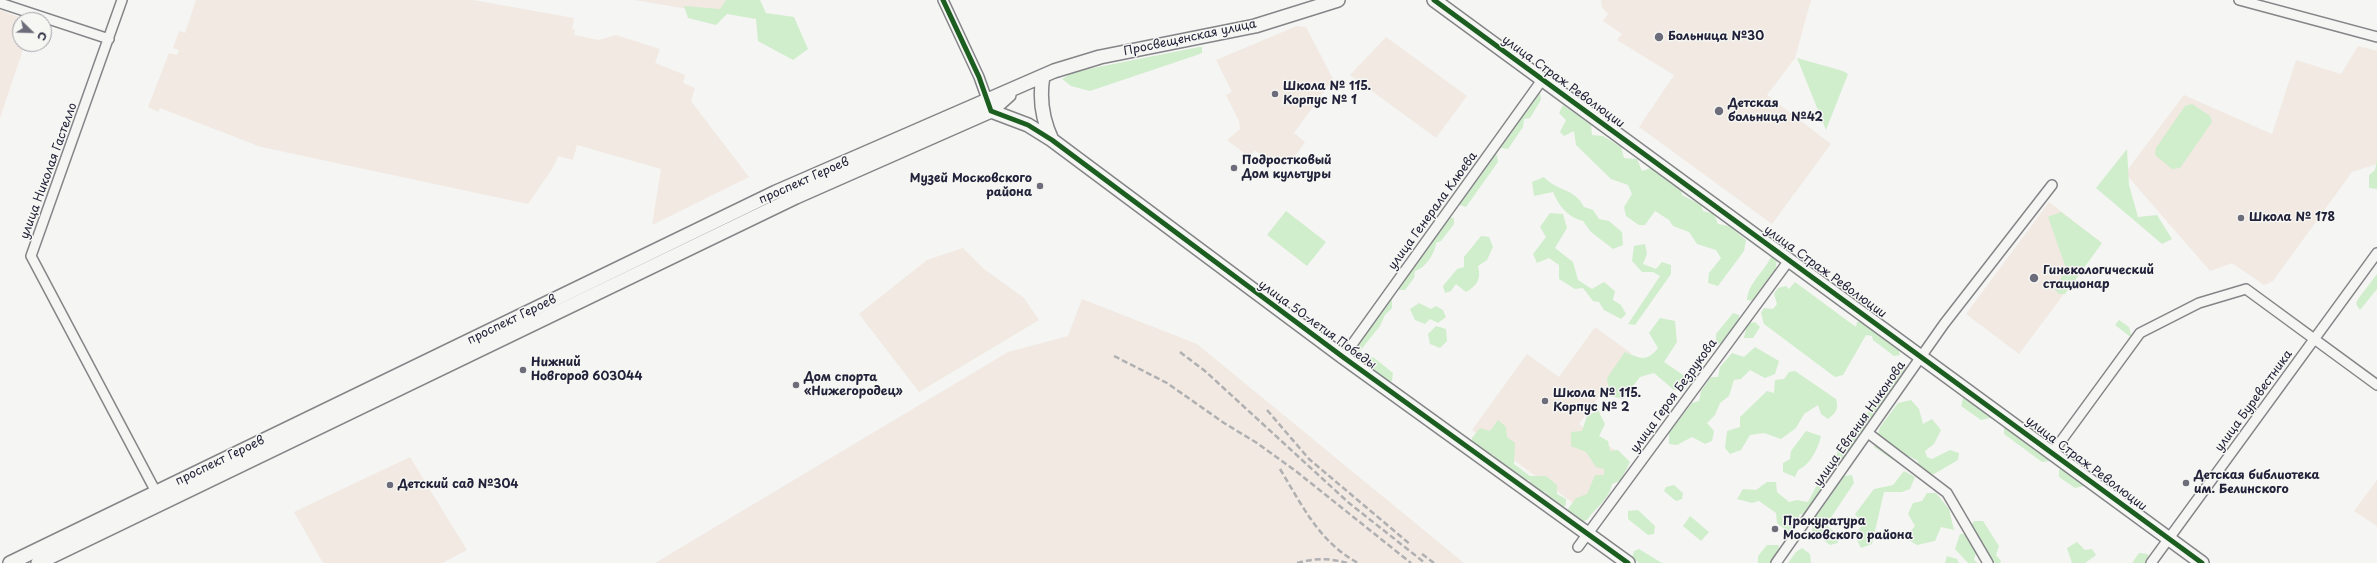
<!DOCTYPE html>
<meta charset="utf-8">
<style>
body{margin:0}
#map{position:relative;width:2377px;height:563px;overflow:hidden;background:#f5f5f3;font-family:"Playpen Sans",sans-serif}
canvas{display:block}
.north{position:absolute;left:12px;top:12px;width:40px;height:40px;box-sizing:border-box;background:#f6f6f2;border:1px solid #a1a1a9;border-radius:50%;rotate:113deg;font-size:11px;font-weight:700;line-height:16px;text-align:center;color:#22223b}
.north::after{content:'';display:block;margin:auto;width:14px;height:18px;background:#6c6c7b;clip-path:polygon(50% 0,100% 100%,50% 72%,0 100%)}
</style>
<div id="map">
<canvas width="2377" height="563"></canvas>
<div class="north">С</div>
</div>
<script>
const g = document.querySelector('canvas').getContext('2d');
g.lineJoin = 'round';
function fill(path, color) { g.fillStyle = color; g.fill(path, 'evenodd'); }
function strokePath(path, color, width, dash) { g.strokeStyle = color; g.lineWidth = width; g.lineCap = dash ? 'butt' : 'round'; g.setLineDash(dash || []); g.stroke(path); }
function write(font, color, halo, rows, align = 'center') {
  g.font = font + ' "Playpen Sans",sans-serif'; g.lineWidth = 3; g.setLineDash([]); g.textBaseline = 'middle'; g.strokeStyle = halo; g.fillStyle = color; for (const [text, x, y, turn = 0] of rows) {
    g.save(); g.translate(x, y); g.rotate((+turn || 0) * Math.PI / 180); g.textAlign = isNaN(turn) ? turn : align; if (halo) g.strokeText(text, 0, 0); g.fillText(text, 0, 0); g.restore();
  }
}
const built = new Path2D(`
 M196 0H473L574 18 572 29 575 30 574 35 599 40 616 35 660 49 655 63 685 75 683 83 695 88 691 101 749 177 652 225 661 169 577 145 573 160 558 156 554 166 528 204 261 147 160 108 158 112 148 107 169 53 177 55 179 50 173 48 179 31 185 33Z
 M634 0H733L724 15Z
 M1601 0H1811L1795 58 1767 95 1831 144 1772 224 1639 127 1674 75 1617 40 1622 34 1603 21 1608 14 1602 7Z
 M0 10 27 20H20V44H25L0 118Z
 M1297 26 1306 27 1333 79 1294 133 1305 142 1291 162 1287 160 1285 164 1276 157 1271 163 1255 150 1249 157 1227 140 1240 129 1239 121 1226 95 1232 92 1216 60Z
 M1386 37 1467 96 1436 138 1350 75Z
 M2358 46 2377 51V164L2352 172 2273 281 2264 285 2232 263 2210 271 2125 173 2184 95 2272 134 2296 60 2341 74Z
 M2049 202 2102 243 2019 354 1966 314Z
 M963 248 984 269 1024 298 1039 320 919 392 859 314 927 260Z
 M1082 299 1197 344 1464 563H655L1008 352 1068 336Z
 M1595 327 1631 353 1579 424 1627 459 1587 513 1472 430 1527 354 1559 377Z
 M410 457 467 550 442 563H323L294 512Z
 M2377 480V526L2354 511Z`);
const green = new Path2D(`
 M726 0H760L766 13 794 17 808 49 793 60 758 41 756 19 727 14 716 25 688 18 684 6 720 9Z
 M1199 47H1202V53L1197 55 1090 91 1071 86 1062 79 1073 72Z
 M1797 58 1843 71 1848 74 1826 130Z
 M1540 92 1541 100 1530 118 1524 119 1523 127 1508 149 1501 148 1499 142 1515 119 1521 118V109L1532 93Z
 M2192 104 2210 116 2212 122 2180 168 2172 169 2155 155 2156 148 2185 106Z
 M1563 105 1591 125 1592 135 1603 136 1621 147 1624 158 1637 159 1642 171 1651 168 1681 189 1682 195 1701 205 1703 211 1714 214 1718 224 1729 226 1746 240 1744 251 1718 286 1708 283 1709 273 1721 258 1716 250 1697 244 1689 232 1673 226 1669 220 1655 211 1645 225H1639L1626 216 1624 207 1632 194 1628 185 1611 179 1576 145 1574 131 1564 136 1560 132 1566 120 1559 113Z
 M2127 149 2129 185 2138 217 2157 215 2172 239 2162 244 2096 188Z
 M1489 155H1497L1498 162 1466 207 1457 204Z
 M2377 160V189L2369 188V175L2375 170Z
 M1544 177C1556 191 1575 188 1584 207L1593 210 1599 219 1609 221 1622 232 1623 245 1613 249 1591 232 1583 221C1567 217 1559 206 1553 192L1534 196 1532 182Z
 M1286 211 1326 242 1307 266 1267 235Z
 M2061 212 2102 243 2065 294H2059L2055 290 2066 268 2048 217Z
 M1550 213 1563 214 1567 228 1555 248 1573 262 1578 280 1592 289 1604 282 1615 291 1613 300 1621 305 1626 314 1621 319 1604 310 1599 302 1593 301 1583 288 1575 289 1559 279V265L1549 258 1537 263 1533 254 1546 237 1540 227Z
 M1447 217 1454 218V224L1441 241 1436 243C1435 254 1425 268 1415 271L1414 278 1405 290H1398C1398 281 1404 274 1412 270L1411 265 1426 244 1433 241 1435 233Z
 M1481 236 1489 237 1493 247 1487 260 1478 266C1481 279 1478 285 1466 292L1456 284 1451 291 1445 293 1443 286 1457 269 1464 267V257Z
 M1645 244 1647 254 1643 264 1656 269 1662 262 1671 265V274L1635 325 1628 324 1660 276 1653 272H1642L1632 261 1634 246Z
 M1771 257 1777 259 1775 273 1754 301 1747 300C1748 283 1764 272 1771 257Z
 M2377 274V289L2360 310 2356 304 2358 299Z
 M1795 282 1856 327 1857 322 1862 321 1873 326 1874 331 1880 332 1883 339 1888 338 1898 347 1900 355 1894 356 1873 340 1872 336 1866 335 1843 375 1835 377 1764 324 1761 313 1764 308 1773 309 1777 304 1774 294 1778 288 1786 286 1789 289Z
 M1386 299 1392 300V308L1385 315 1380 326 1360 351 1352 350Z
 M1419 303 1431 309 1436 306 1443 310 1446 317 1438 323 1430 319 1425 324 1415 320 1410 309Z
 M1733 313 1739 315V322L1723 344 1716 343V334Z
 M1660 318 1675 321 1677 342 1664 362 1683 375 1684 389 1674 390 1654 373 1640 377 1623 399 1610 396 1607 378 1625 352C1640 358 1646 363 1658 348L1649 333Z
 M2119 320 2129 327 2132 338 2115 325Z
 M1755 322 1760 327 1753 338H1744L1747 324Z
 M1436 326 1446 329 1447 341 1440 348 1430 344 1428 334Z
 M1755 347 1779 361 1775 374 1765 378 1750 370 1741 379 1734 380 1729 396 1720 403 1715 415 1707 423 1714 431 1712 441 1705 444 1692 437 1677 445 1669 444V433L1692 403 1699 401 1701 391 1711 377H1718L1720 367 1732 353 1744 357Z
 M1373 357 1393 373 1392 381 1383 383 1364 368 1365 360Z
 M1899 367H1908L1907 377 1866 435 1856 437V445L1849 450 1847 459 1835 463 1838 449 1844 444 1848 435 1856 433V427L1874 405 1879 404C1879 393 1888 383 1897 377Z
 M1795 371 1836 399C1839 409 1836 413 1828 419L1821 414 1818 405 1804 414 1796 428 1781 439 1764 433 1750 435 1741 450 1730 454 1725 448 1727 431 1740 427V417L1767 391 1774 393 1775 380 1784 379 1789 372Z
 M1970 395 1990 410V418L1981 420 1961 406 1963 398Z
 M1911 400 1919 409 1923 424 1932 419 1941 430 1934 444 1925 451 1927 457 1932 459 1950 450 1959 453 1958 460 1934 474 1920 473 1918 461 1909 456 1893 460 1874 447 1880 427 1898 403Z
 M1598 410 1605 424 1599 436 1608 441 1610 451 1618 450 1630 462 1621 480 1612 484C1609 500 1596 507 1587 520L1578 523 1570 516 1568 509 1576 498 1587 494 1595 475H1604V469L1596 467 1586 452 1571 446V432L1582 431 1587 416Z
 M1498 420 1506 427 1507 437 1515 443 1514 464 1530 476H1546L1557 485V494L1566 499V505L1559 510 1550 503 1545 492 1534 491 1529 480C1515 481 1497 468 1494 455H1486L1472 446V438L1480 428 1490 431Z
 M2004 426 2048 451 2050 461 2042 462 2004 434Z
 M1806 431 1821 436C1818 449 1810 465 1798 470L1795 477 1783 472V463L1790 459 1791 451Z
 M2065 467 2083 478 2084 486 2075 488 2059 477V470Z
 M1904 471 1915 477 1910 489 1902 492H1884L1872 544 1861 548 1856 538 1862 523 1855 514 1874 489 1893 485Z
 M1852 475 1854 483 1826 525 1836 533 1838 543 1830 545 1812 531 1813 521 1844 476Z
 M1819 481 1827 482C1823 497 1814 511 1799 515L1800 524 1794 532 1787 531 1777 523 1776 513 1759 501 1752 503 1737 499 1743 489 1756 490 1767 482H1776L1777 492 1789 502 1797 500 1808 502Z
 M1674 485 1683 493 1682 499 1676 501 1664 491 1666 487Z
 M1927 493H1936L1949 509 1954 530 1941 527 1935 541 1917 545 1905 538 1915 526 1908 514 1913 503 1922 501Z
 M1638 510 1655 526 1654 534 1648 535 1628 519V511Z
 M1690 516 1709 532 1701 541 1683 526Z
 M1974 521H1983L1999 546 1996 555 2001 561 2000 563H1989L1970 528Z
 M1960 534H1968L1977 549 1974 560 1978 563H1968L1955 549Z
 M2077 542 2085 550 2092 549 2096 555 2085 563H2072L2067 548Z
 M1767 545H1779L1777 554 1770 563H1758V556Z
 M1802 548 1810 554 1811 563H1788L1796 552Z
 M1639 549 1662 563H1639L1632 558 1634 551Z
 M2139 553 2148 554V563H2132Z
 M1947 556 1957 559 1959 563H1945Z`);
const street = new Path2D(`
 M122 0 31 256 156 492
 M943 0 979 77 989 105
 M2239 0 2377 37
 M0 3 109 39
 M1343 357 1542 80
 M1868 433 1947 493 1988 563
 M2053 452 2140 333 2199 303 2246 289 2377 385
 M1578 547 1790 259
 M1776 563 1944 324 2052 185
 M2151 563 2377 253`);
const secondary = new Path2D(`
 M1434 0 2202 563
 M1043 76C1039 99 1042 119 1052 140
 M991 111 1028 125 1052 140 1343 357 1628 563
 M10 563 776 192 1054 71 1100 57 1255 26 1338 0
 M38 563 796 197 991 111 1009 95`);
const rail = new Path2D(`
 M1180 352 1205 371 1349 503 1425 563
 M1114 356 1167 383 1224 423 1257 443 1297 472 1411 563
 M1267 410 1309 459 1411 545
 M1280 469C1302 505 1319 542 1358 563
 M1422 554 1434 563
 M1297 563C1315 558 1330 558 1347 563`);
const cycleway = new Path2D(`
 M943 0 979 77 991 111 1028 125 1052 140 1343 357 1628 563
 M1434 0 2202 563`);
const markers = [
 [1659,37,5,"#6c6c7b"],
 [1275,94,4,"#6c6c7b"],
 [1719,111,5,"#6c6c7b"],
 [1234,168,4,"#6c6c7b"],
 [1040,186,4,"#6c6c7b"],
 [2241,218,4,"#6c6c7b"],
 [2034,278,5,"#6c6c7b"],
 [523,370,4,"#6c6c7b"],
 [796,385,4,"#6c6c7b"],
 [1545,401,4,"#6c6c7b"],
 [2186,483,4,"#6c6c7b"],
 [390,485,4,"#6c6c7b"],
 [1775,529,4,"#6c6c7b"]
];
const poiNames = [
 ["Больница №30",1668,37],
 ["Школа № 115.",1283,87],
 ["Корпус № 1",1283,101],
 ["Детская",1728,104],
 ["больница №42",1728,118],
 ["Подростковый",1242,161],
 ["Дом культуры",1242,175],
 ["Музей Московского",1032,179,"right"],
 ["района",1032,193,"right"],
 ["Школа № 178",2249,218],
 ["Гинекологический",2043,271],
 ["стационар",2043,285],
 ["Нижний",531,363],
 ["Новгород 603044",531,377],
 ["Дом спорта",804,378],
 ["«Нижегородец»",804,392],
 ["Школа № 115.",1553,394],
 ["Корпус № 2",1553,408],
 ["Детская библиотека",2194,476],
 ["им. Белинского",2194,490],
 ["Детский сад №304",398,485],
 ["Прокуратура",1783,522],
 ["Московского района",1783,536]
];
const streetNames = [
 ["Просвещенская улица",1190,38,-12],
 ["улица Страж Революции",1563,82,36],
 ["улица Николая Гастелло",49,171,-70],
 ["проспект Героев",804,181,-24],
 ["улица Генерала Клюева",1433,211,-54],
 ["улица Страж Революции",1825,272,36],
 ["проспект Героев",512,320,-26],
 ["улица 50-летия Победы",1317,325,36],
 ["улица Героя Безрукова",1674,396,-54],
 ["улица Буревестника",2254,401,-54],
 ["улица Евгения Никонова",1860,424,-55],
 ["проспект Героев",220,461,-26],
 ["улица Страж Революции",2086,464,37]
];
fill(built, '#f1e9e2');
fill(green, '#d0eecc');
strokePath(street, '#858589', 12);
strokePath(secondary, '#858589', 16);
strokePath(street, '#f5f5f3', 9);
strokePath(secondary, '#f5f5f3', 13);
strokePath(rail, '#b0b0b2', 2.5, [6, 3]);
strokePath(cycleway, '#1b5e20', 5);
for (const [x, y, r, color] of markers) { const dot = new Path2D(); dot.arc(x, y, r, 0, 2 * Math.PI); g.fillStyle = color; g.fill(dot); strokePath(dot, '#f6f6f2', 1.5); }
write('bold 12px', '#22223b', '#f6f6f2', poiNames, 'left');
write('12px', '#22223b', '#f6f6f2', streetNames);
</script>
